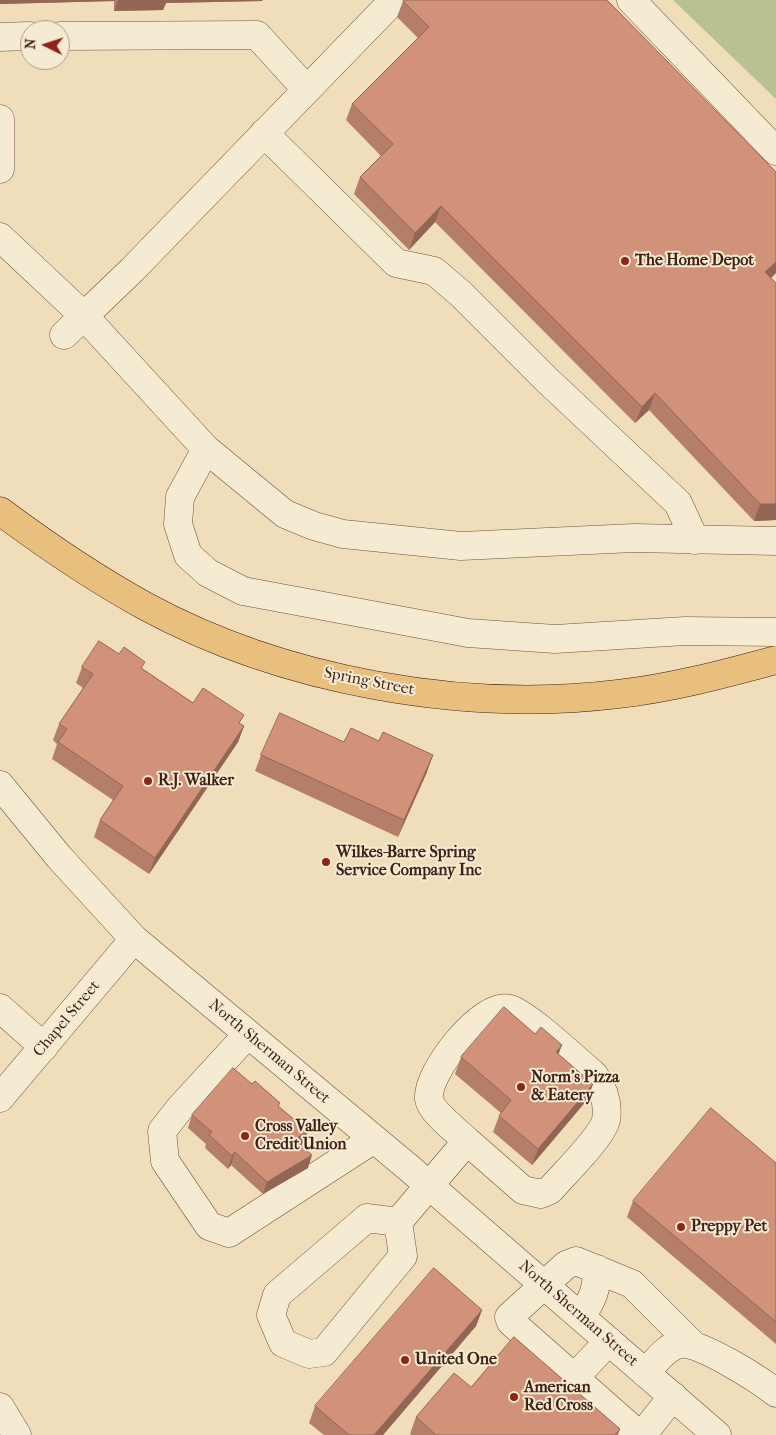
<!DOCTYPE html>
<style>
body{margin:0}
#map{position:relative;width:776px;height:1435px;overflow:hidden;background:#f0deba;font-family:"IM FELL French Canon",serif}
canvas{display:block}
.north{position:absolute;left:20px;top:20px;width:50px;height:50px;box-sizing:border-box;background:#f5ead2;border:1px solid #ad9a87;border-radius:50%;rotate:274deg;font-size:14px;font-weight:700;line-height:20px;text-align:center;color:#402116}
.north::after{content:'';display:block;margin:auto;width:18px;height:22px;background:#8f2418;clip-path:polygon(50% 0,100% 100%,50% 72%,0 100%)}
</style>
<div id="map">
<canvas width="776" height="1435"></canvas>
<div class="north">N</div>
</div>
<script>
const g = document.querySelector('canvas').getContext('2d');
g.lineJoin = 'round';
function fill(path, color) { g.fillStyle = color; g.fill(path, 'evenodd'); }
function strokePath(path, color, width, dash) { g.strokeStyle = color; g.lineWidth = width; g.lineCap = dash ? 'butt' : 'round'; g.setLineDash(dash || []); g.stroke(path); }
function write(font, color, halo, rows, align = 'center') {
  g.font = font + ' "IM FELL French Canon",serif'; g.lineWidth = 4; g.setLineDash([]); g.textBaseline = 'middle'; g.strokeStyle = halo; g.fillStyle = color; for (const [text, x, y, turn = 0] of rows) {
    g.save(); g.translate(x, y); g.rotate((+turn || 0) * Math.PI / 180); g.textAlign = isNaN(turn) ? turn : align; if (halo) g.strokeText(text, 0, 0); g.fillText(text, 0, 0); g.restore();
  }
}
const green = new Path2D(`
 M673 0H776V99Z`);
const minor = new Path2D(`
 M394 0 132 270 84 316 206 449 285 514 314 526 343 534 461 546 634 538 776 541
 M631 0 776 151
 M60 36 257 35 306 89
 M0 37 30 36
 M0 119V169
 M264 133 396 263 434 271 461 294 547 380 678 503 695 540
 M0 237 84 316 64 335
 M206 449 180 497 178 524 188 555 208 573 243 591 468 633 555 639 685 631 776 632
 M0 785 59 857 134 939 409 1168 717 1435
 M0 1008 44 1047
 M248 1034 180 1108 162 1131 165 1161 209 1226 229 1233 374 1139
 M0 1098 134 939
 M398 1222 403 1256 324 1352 309 1354 283 1343 271 1315 277 1295 367 1218 398 1222 467 1141C457 1131 431 1112 429 1099 426 1073 483 1000 510 1009 530 1016 576 1060 594 1075 603 1088 609 1103 606 1120 602 1137 563 1175 550 1190L541 1194 523 1190 467 1141
 M581 1317C592 1300 597 1290 597 1269
 M645 1373C655 1363 667 1345 681 1344 699 1341 760 1380 776 1393
 M573 1379 609 1341
 M673 1396 643 1434H638L511 1322 509 1317 566 1265 576 1261 632 1284 693 1345
 M0 1407 17 1435`);
const major = new Path2D(`
 M0 511C47 546 94 578 145 606 283 681 463 713 618 694 672 688 724 674 776 660`);
const wall = new Path2D(`
 M0 0H263L262 1 166 3 163 10 114 11V1L0 4V5Z
 M403 1 776 172V273L771 278 776 520 754 521 649 410 635 423 435 222 409 250 354 194 360 177 381 156 346 120 352 104 418 38 397 17Z
 M119 654 143 669 193 703 244 726 238 742 149 874 94 837 100 820 113 800 52 759 57 744 53 740 59 724 83 688 76 683 82 667Z
 M344 742 427 772 398 837 255 771 261 755Z
 M559 1055 593 1084 587 1100 532 1165 493 1132 499 1116 501 1113 455 1074 461 1057Z
 M252 1084 308 1131 303 1144 301 1145 308 1168 263 1194 231 1165 228 1169 205 1148 206 1144 188 1128 192 1115Z
 M776 1163V1344L627 1217 633 1201Z
 M482 1310 476 1326 383 1435H324L309 1423 315 1406Z
 M471 1387 620 1429 618 1435H411L410 1434 416 1417Z`);
const shadedWall = new Path2D(`
 M0 0H115L114 1 0 4V5Z
 M118 0H263L262 1 166 3 163 10 114 11Z
 M441 206 435 222 409 250 415 233Z
 M776 262V273L759 289 765 272Z
 M655 393 649 410 635 423 642 407Z
 M760 504H776V520L754 521Z
 M244 726 238 742 149 874 155 858Z
 M433 755 427 772 398 837 404 820Z
 M562 1045 556 1061V1052Z
 M593 1084 587 1100 532 1165 538 1149Z
 M308 1131 303 1144 289 1153 294 1140Z
 M235 1152 231 1165 228 1169 232 1156Z
 M312 1155 308 1168 263 1194 267 1182Z
 M482 1310 476 1326 383 1435H374Z`);
const building = new Path2D(`
 M404 0H607L776 172V262L765 272 776 283V504H760L655 393 642 407 441 206 415 233 360 177 393 144 352 104 429 27 403 1Z
 M99 641 119 654 124 647 145 662 141 668 193 703 203 688 244 715 239 723 244 726 155 858 100 820 123 786 58 742 67 729 59 724 93 674 82 667Z
 M280 713 344 742 351 728 379 741 383 732 433 755 404 820 261 755Z
 M504 1007 535 1034 541 1027 562 1045 556 1052 593 1084 538 1149 499 1116 511 1100 461 1057Z
 M233 1068 252 1084 255 1081 280 1103 278 1106 308 1131 294 1140 312 1155 267 1182 235 1152 232 1156 209 1135 212 1132 192 1115Z
 M711 1108 776 1163V1322L633 1201Z
 M434 1268 482 1310 374 1435H349L315 1406Z
 M514 1337 620 1429 615 1435H436L416 1417 454 1373 471 1387Z`);
const markers = [
 [625,261,5,"#8f2418"],
 [148,781,5,"#8f2418"],
 [326,862,5,"#8f2418"],
 [521,1087,5,"#8f2418"],
 [245,1136,5,"#8f2418"],
 [681,1227,5,"#8f2418"],
 [405,1360,5,"#8f2418"],
 [514,1397,5,"#8f2418"]
];
const poiNames = [
 ["The Home Depot",635,261],
 ["R.J. Walker",158,781],
 ["Wilkes-Barre Spring",336,853],
 ["Service Company Inc",336,871],
 ["Norm's Pizza",531,1078],
 ["& Eatery",531,1096],
 ["Cross Valley",255,1127],
 ["Credit Union",255,1145],
 ["Preppy Pet",691,1227],
 ["United One",415,1360],
 ["American",524,1388],
 ["Red Cross",524,1406]
];
const streetNames = [
 ["Spring Street",369,682,11],
 ["Chapel Street",67,1019,-50],
 ["North Sherman Street",269,1052,40],
 ["North Sherman Street",578,1314,41]
];
fill(green, '#b8c191');
strokePath(minor, '#6c503f', 29);
strokePath(major, '#402116', 29);
strokePath(minor, '#f5ead2', 28);
strokePath(major, '#e8bf7d', 28);
fill(wall, '#b47e68');
fill(shadedWall, '#926655');
fill(building, '#d19279');
strokePath(building, '#926655', 1);
for (const [x, y, r, color] of markers) { const dot = new Path2D(); dot.arc(x, y, r, 0, 2 * Math.PI); g.fillStyle = color; g.fill(dot); strokePath(dot, '#f5ead2', 2); }
write('bold 16px', '#402116', '#f5ead2', poiNames, 'left');
write('16px', '#402116', '#f5ead2', streetNames);
</script>
